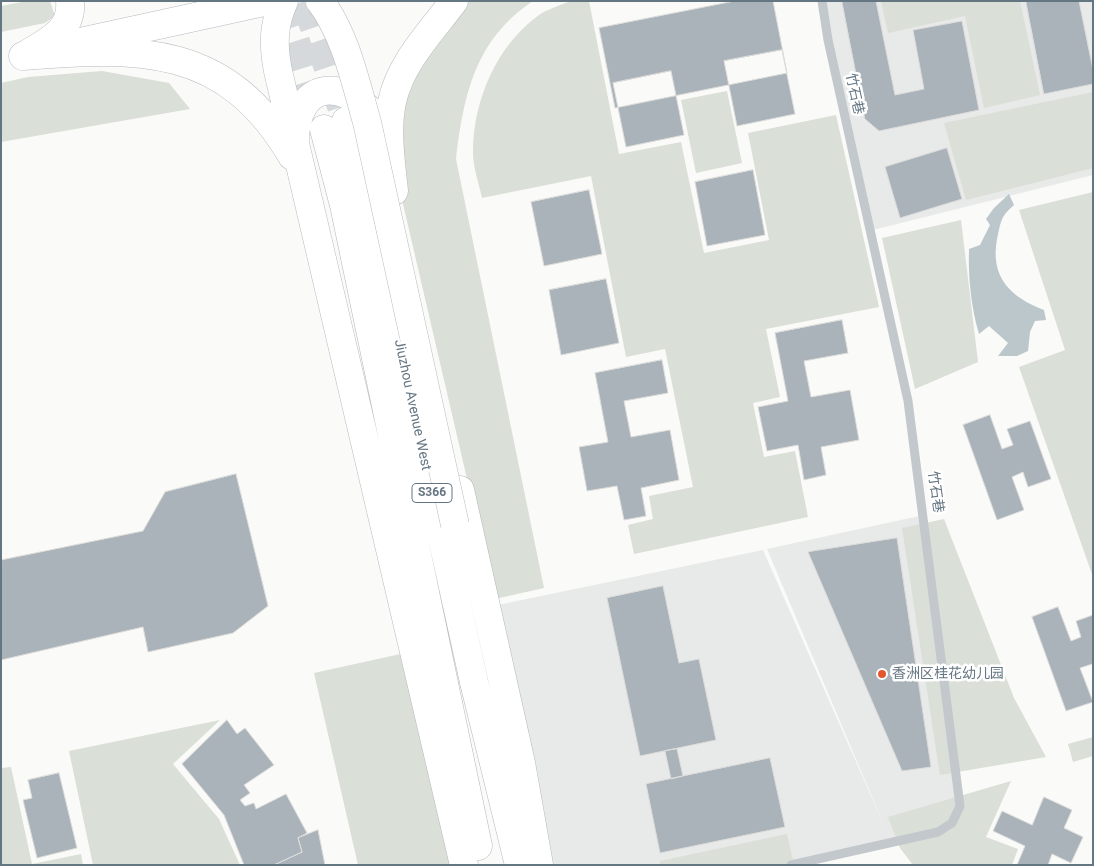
<!DOCTYPE html>
<meta charset="utf-8">
<style>
body{margin:0}
#map{position:relative;width:1094px;height:866px;overflow:hidden;background:#fafaf8;font-family:Roboto,sans-serif}
canvas{display:block}
.frame{position:absolute;inset:0;border:2px solid #657683;pointer-events:none}
</style>
<div id="map">
<canvas width="1094" height="866"></canvas>
<div class="frame"></div>
</div>
<script>
const g = document.querySelector('canvas').getContext('2d');
g.lineJoin = 'round';
function fill(path, color) { g.fillStyle = color; g.fill(path, 'evenodd'); }
function strokePath(path, color, width, dash) { g.strokeStyle = color; g.lineWidth = width; g.lineCap = dash ? 'butt' : 'round'; g.setLineDash(dash || []); g.stroke(path); }
function write(font, color, halo, rows, align = 'center') {
  g.font = font + ' Roboto,"Noto Sans SC",sans-serif'; g.lineWidth = 5; g.setLineDash([]); g.textBaseline = 'middle'; g.strokeStyle = halo; g.fillStyle = color; for (const [text, x, y, turn = 0] of rows) {
    g.save(); g.translate(x, y); g.rotate((+turn || 0) * Math.PI / 180); g.textAlign = isNaN(turn) ? turn : align; if (halo) g.strokeText(text, 0, 0); g.fillText(text, 0, 0); g.restore();
  }
}
const built = new Path2D(`
 M822 1H1093V175L873 230Z
 M924 515 960 800 952 823 791 865H539L488 607 763 550 886 830 767 549Z`);
const green = new Path2D(`
 M27 1H50L55 16 45 23 1 32V6Z
 M464 1H533C475 40 464 94 456 159L544 588 495 599 400 191 399 116 422 59Z
 M571 1H589L619 154 681 142 704 253 769 240 748 133 836 115 879 307 766 329 780 397 753 403 764 457 795 451 808 517 634 554 628 525 653 519 649 496 693 487 665 349 626 357 591 176 482 198C479 184 473 167 473 153 473 101 496 46 539 15 548 9 561 5 571 1Z
 M881 1H1020L1040 95 984 108 965 16 888 33Z
 M102 71 169 83 190 109 1 142V83L28 77Z
 M727 91 742 163 696 173 681 100Z
 M1093 92V168L966 200 944 123Z
 M1093 192V577L1019 367 1065 350 1019 210Z
 M961 220 978 362 915 389 882 238Z
 M944 519 1014 698 1046 757 940 775 902 528Z
 M405 653 458 865H358L314 673Z
 M220 720 173 764 219 819 240 865H93L69 751Z
 M1093 737V756L1073 762 1068 744Z
 M11 767 32 864 81 854 83 865H1V768Z
 M1011 781 986 837 1018 849 1012 865H913L900 848 888 817Z
 M787 834 794 865H660V861Z`);
const water = new Path2D(`
 M1009 194 1014 205C1000 217 1001 222 997 239 990 277 1010 297 1044 310L1046 320 1035 321 1030 332 1028 351 1017 356H998L1008 343 989 326 979 334C971 307 968 277 969 249L980 245 990 225 986 219 994 208Z`);
const building = new Path2D(`
 M735 1H773L787 73 615 108 599 28Z
 M842 1H876L895 95 924 89 913 30 962 21 979 110 879 131 865 119Z
 M1026 1H1079L1093 70V84L1044 94Z
 M782 50 795 114 737 126 724 61Z
 M671 71 684 135 626 147 613 83Z
 M947 148 962 199 900 218 885 167Z
 M753 170 765 235 707 246 695 182Z
 M589 190 602 254 544 266 531 202Z
 M606 279 619 343 561 355 549 290Z
 M842 320 848 353 804 361 811 397 850 390 859 440 821 447 826 475 804 480 798 445 767 451 758 407 788 401 775 333Z
 M662 360 668 393 624 401 631 437 670 430 679 480 641 488 646 516 624 520 617 486 587 491 579 447 608 442 595 373Z
 M990 415 1002 449 1013 445 1007 429 1030 421 1051 479 1028 487 1023 472 1012 477 1024 510 997 520 963 425Z
 M236 474 268 606 233 633 148 652 143 627 1 660V560L143 531 165 492Z
 M897 538 931 767 902 771 808 552Z
 M663 586 679 663 699 659 716 740 640 756 607 598Z
 M1058 607 1071 641 1081 637 1076 621 1093 615V667L1092 664 1080 668 1093 702 1066 711 1032 617Z
 M227 720 237 734 245 728 274 765 244 785 250 793 240 800 245 806 254 803 256 809 286 794 307 833 298 838 302 852 274 865H244L224 815 182 764Z
 M677 749 683 776 671 779 665 751Z
 M770 758 785 827 660 853 646 784Z
 M59 773 77 848 37 858 23 800 32 798 28 780Z
 M1044 797 1072 810 1064 828 1083 837 1071 863 1052 854 1048 865H1017L1025 846 993 831 1002 811 1032 825Z
 M318 830 325 865H274L302 852 298 838Z`);
const primaryTunnel = new Path2D(`
 M283 1 324 129
 M305 1 343 112`);
const service = new Path2D(`
 M791 865 938 832 952 823 960 806 908 401 828 40 822 1`);
const primary = new Path2D(`
 M284 1C273 25 273 46 278 71L464 865
 M85 41 268 1
 M27 54C49 41 73 30 70 1
 M23 56C139 47 226 43 292 156
 M346 121 366 193 474 682 519 865
 M324 129 344 205 478 846
 M295 139C297 82 340 77 374 115
 M394 191C391 162 386 131 392 102 400 63 431 32 454 1
 M460 490 521 763 539 865`);
const primaryBridge = new Path2D(`
 M320 1C346 36 355 81 367 122L455 525`);
const markers = [
 [882,674,5,"#e4572e"]
];
const shields = [
 [432,493,40]
];
const shieldNames = [
 ["S366",432,493]
];
const streetNames = [
 ["竹石巷",854,94,78],
 ["Jiuzhou Avenue West",412,405,78],
 ["竹石巷",935,492,82]
];
const poiNames = [
 ["香洲区桂花幼儿园",892,674]
];
fill(built, '#e8e9e9');
fill(green, '#dadfd7');
fill(water, '#bbc7cb');
fill(building, '#aab3b9');
strokePath(building, '#dcdcda', 1);
strokePath(primaryTunnel, '#d5d9db', 28, [28, 14]);
strokePath(primary, '#b5babe', 29);
strokePath(service, '#c3c8cc', 9);
strokePath(primary, '#fff', 28);
strokePath(primaryBridge, '#b5babe', 29, []);
strokePath(primaryBridge, '#fff', 28);
for (const [x, y, r, color] of markers) { const dot = new Path2D(); dot.arc(x, y, r, 0, 2 * Math.PI); g.fillStyle = color; g.fill(dot); strokePath(dot, '#fff', 2); }
for (const [x, y, w] of shields) { const box = new Path2D(); box.roundRect(x - w / 2, y - 9.5, w, 19, 4); g.fillStyle = '#fff'; g.fill(box); strokePath(box, '#657683', 1); }
write('bold 12px', '#657683', null, shieldNames);
write('14px', '#657683', '#fff', streetNames);
write('14px', '#657683', '#fff', poiNames, 'left');
</script>
